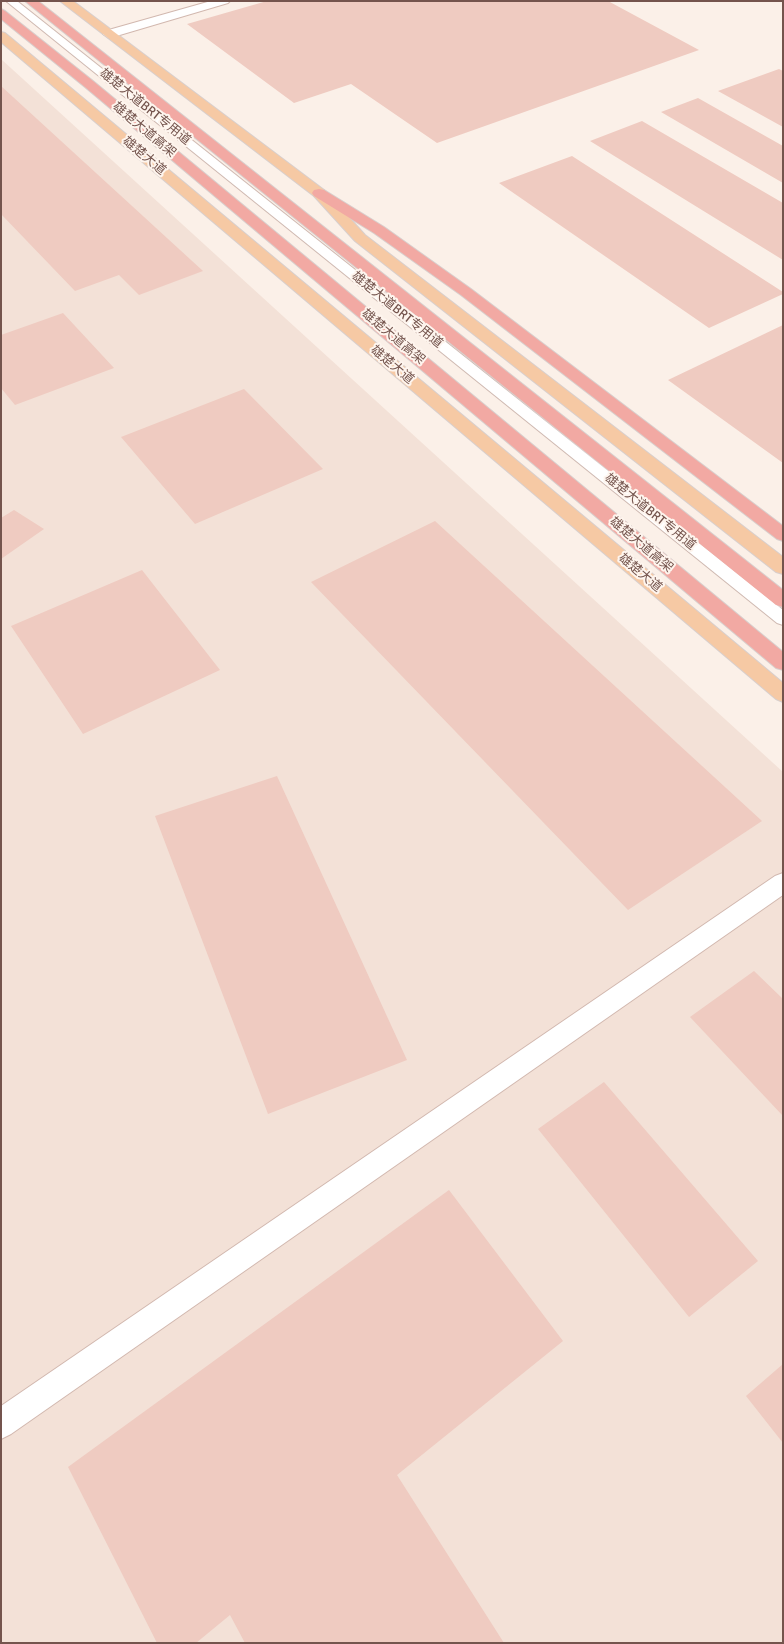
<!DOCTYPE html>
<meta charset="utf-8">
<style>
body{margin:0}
#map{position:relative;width:784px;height:1644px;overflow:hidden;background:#fbf0e8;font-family:Signika,sans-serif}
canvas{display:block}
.frame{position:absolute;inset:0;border:2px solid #74544d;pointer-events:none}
</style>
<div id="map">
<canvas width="784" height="1644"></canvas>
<div class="frame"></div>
</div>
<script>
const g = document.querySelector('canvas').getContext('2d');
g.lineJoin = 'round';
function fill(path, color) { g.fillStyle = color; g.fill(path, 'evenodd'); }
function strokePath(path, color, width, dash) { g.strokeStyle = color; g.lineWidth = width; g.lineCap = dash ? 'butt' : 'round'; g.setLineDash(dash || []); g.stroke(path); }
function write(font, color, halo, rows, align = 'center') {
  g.font = font + ' Signika,"Noto Sans SC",sans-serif'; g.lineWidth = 4; g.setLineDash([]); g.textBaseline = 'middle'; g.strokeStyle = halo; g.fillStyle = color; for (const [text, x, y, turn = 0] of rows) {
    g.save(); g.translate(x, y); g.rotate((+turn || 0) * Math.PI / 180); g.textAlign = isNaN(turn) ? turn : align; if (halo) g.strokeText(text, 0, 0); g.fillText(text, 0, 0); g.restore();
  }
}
const residential = new Path2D(`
 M1 59 783 772V1643H1Z`);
const building = new Path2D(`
 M267 1H608L699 50 437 143 351 84 294 103 187 24Z
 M779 69 783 71V127L718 91Z
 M1 86 203 271 139 295 119 275 75 291 1 214Z
 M698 98 783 146V183L661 112Z
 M642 121 783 203V260L590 141Z
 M572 156 783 292V294L709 328 499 183Z
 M63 313 114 368 15 405 1 388V335Z
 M783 325V463L668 380Z
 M244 389 323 469 195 524 121 437Z
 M14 510 44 529 1 559V518Z
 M435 521 762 821 628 910 311 582Z
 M142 570 220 670 83 734 11 626Z
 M277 776 407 1060 268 1114 155 816Z
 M754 971 783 999V1116L690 1017Z
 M604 1082 758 1261 689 1317 538 1129Z
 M449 1190 563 1341 397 1475 504 1643H245L230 1615 196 1643H157L68 1467Z
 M783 1364V1443L746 1396Z`);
const lane = new Path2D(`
 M6 1H17L783 610V625L777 623Z`);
const secondary = new Path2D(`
 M211 1H230L228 3 113 37 109 38 103 34 105 31Z
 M783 873V895L11 1434 1 1439V1406L775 876Z`);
const primary = new Path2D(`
 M60 1H73L324 190 365 235 783 557V574L776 572 355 241 314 196Z
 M1 32 5 33 783 683V702L776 699 1 42Z`);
const highway = new Path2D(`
 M25 1H38L783 590V607L776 605Z
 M1 9 5 11 93 81 783 652V670L776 668 85 87 1 19Z
 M319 189 324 190 384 227 471 289 783 526V541L777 539 461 295 374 233 314 196 312 193 314 190Z`);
const farStreetnames = [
 ["雄楚大道BRT专用道",145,107,39],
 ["雄楚大道高架",144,130,40],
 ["雄楚大道",144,156,40],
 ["雄楚大道BRT专用道",397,310,39],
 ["雄楚大道高架",393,337,40],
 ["雄楚大道",392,365,40],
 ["雄楚大道BRT专用道",650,512,39],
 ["雄楚大道高架",641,545,40],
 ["雄楚大道",640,573,40]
];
fill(residential, '#f3e1d7');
fill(building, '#efcbc1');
strokePath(lane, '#cfb9b1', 2);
strokePath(secondary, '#d2b8af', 2);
strokePath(primary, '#d8cfcd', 2);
strokePath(highway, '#d8cfcd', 2);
fill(lane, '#fff');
fill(secondary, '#fff');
fill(primary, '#f6c9a4');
fill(highway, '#f2a9a3');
write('13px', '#74544d', '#fef5ee', farStreetnames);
</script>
